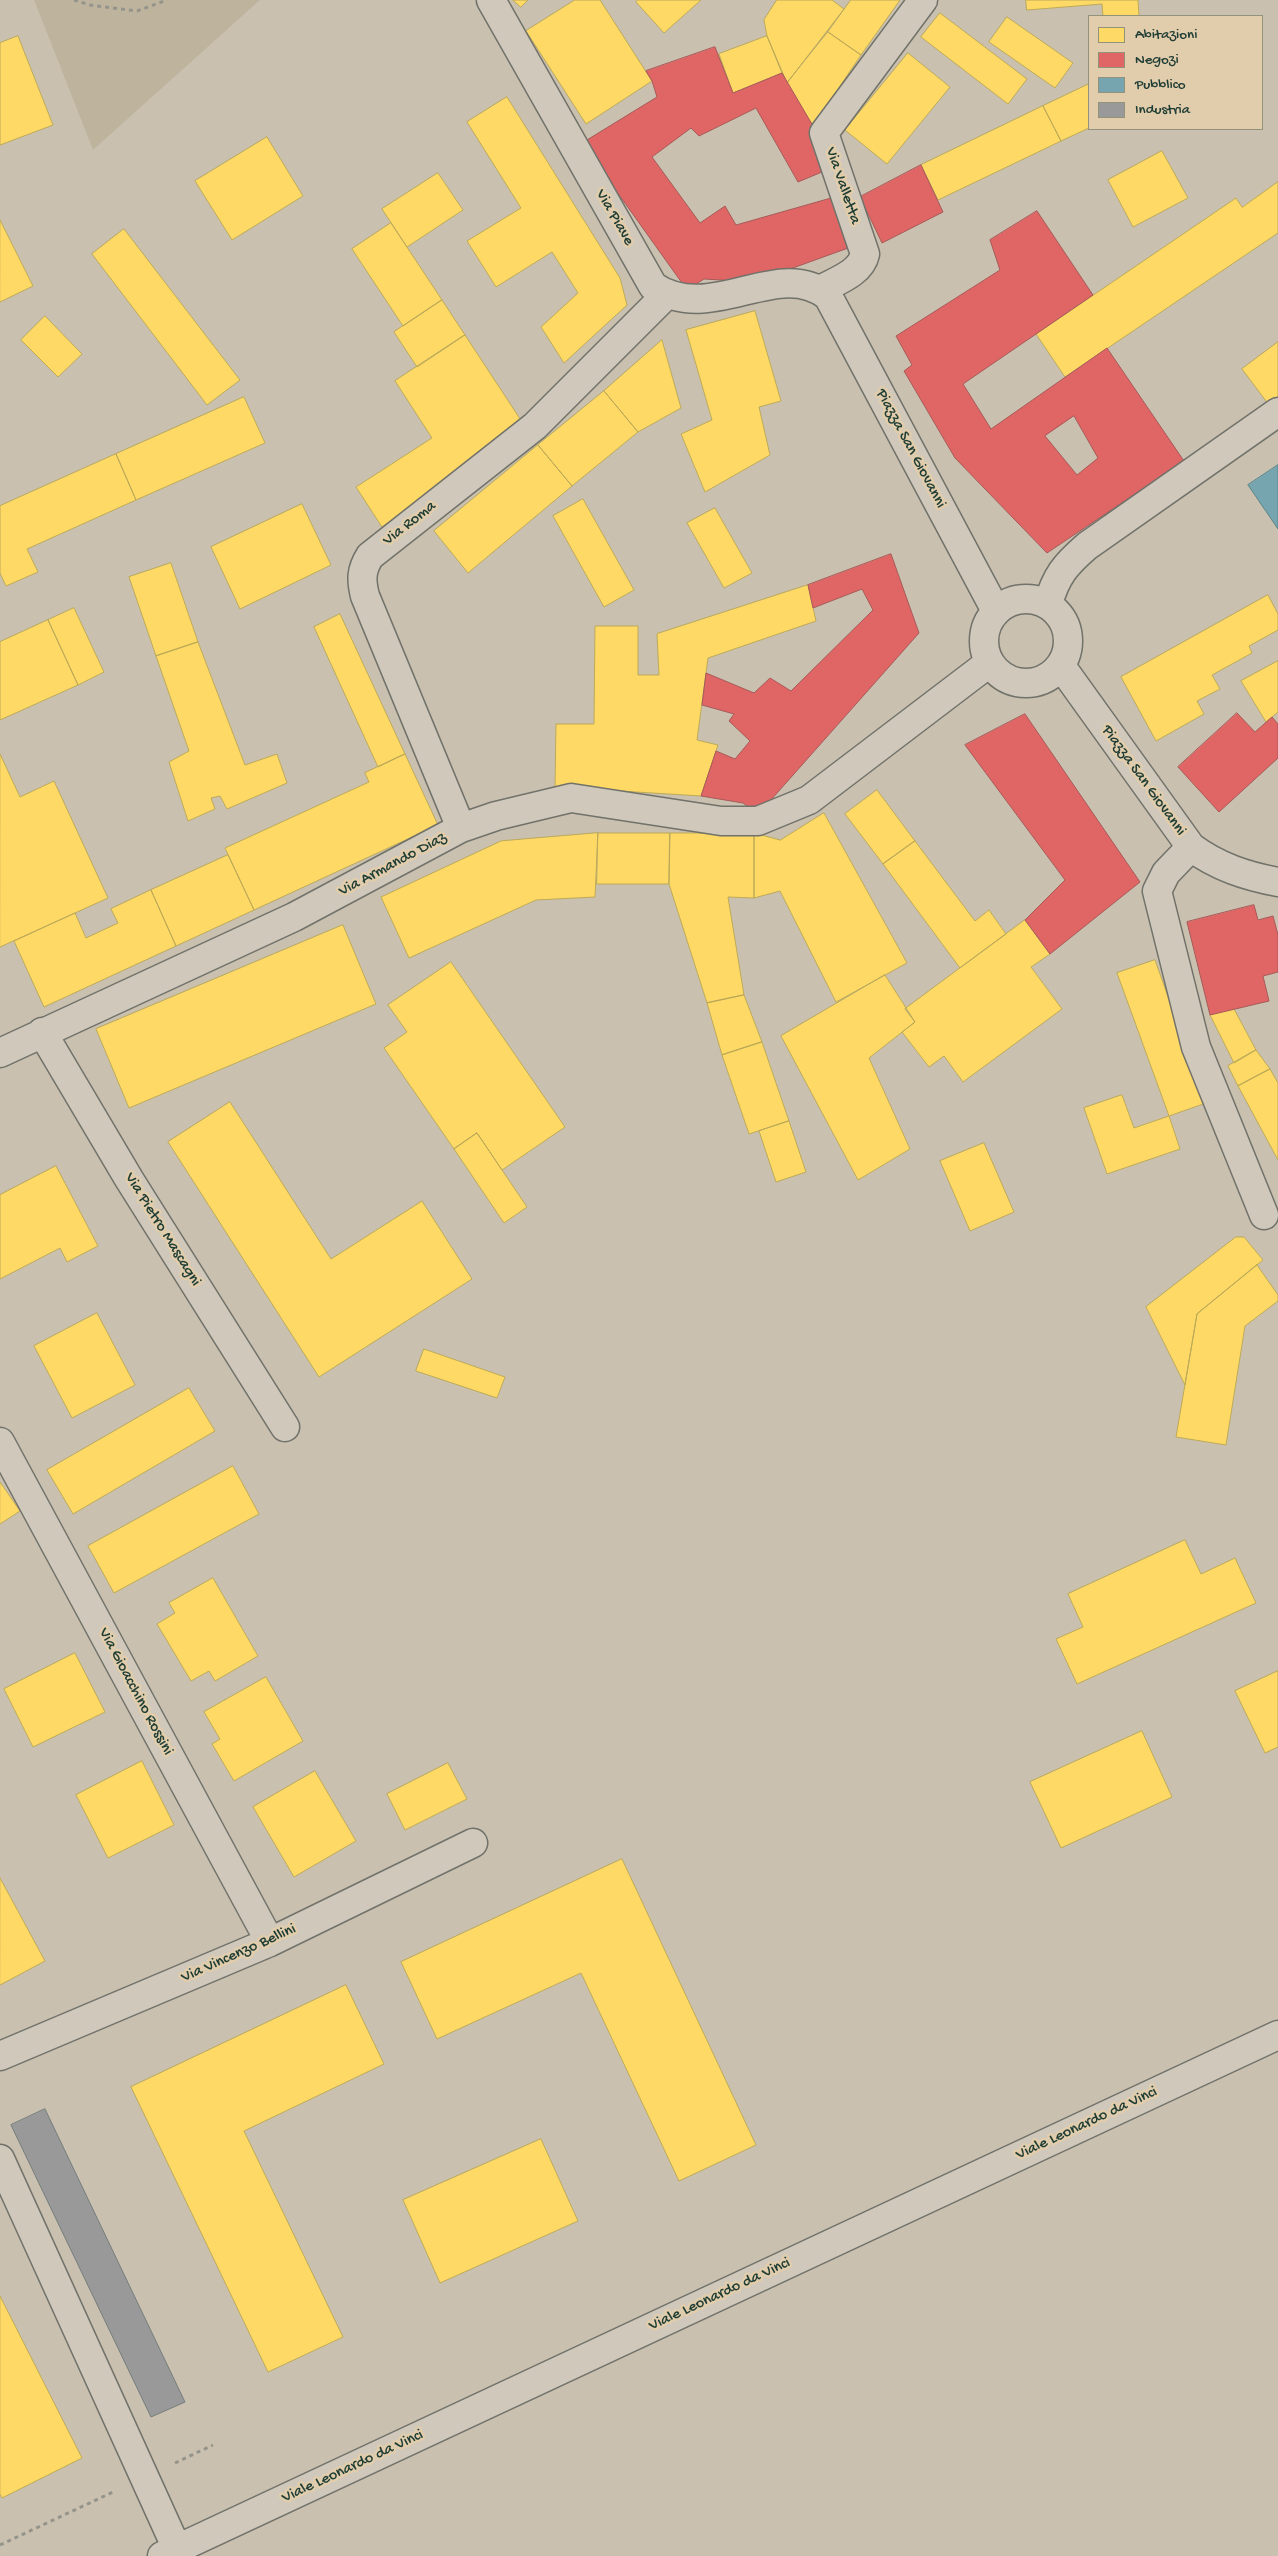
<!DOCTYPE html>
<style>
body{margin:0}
#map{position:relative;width:1278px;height:2556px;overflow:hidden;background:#cac0b0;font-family:"Gochi Hand",sans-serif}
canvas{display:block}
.legend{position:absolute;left:1088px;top:15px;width:175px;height:115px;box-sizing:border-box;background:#e1cdac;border:1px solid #93937c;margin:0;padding:6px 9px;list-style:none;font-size:15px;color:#1f3d34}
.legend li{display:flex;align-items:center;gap:10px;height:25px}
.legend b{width:25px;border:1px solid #93937c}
</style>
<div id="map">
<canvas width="1278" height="2556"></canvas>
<ul class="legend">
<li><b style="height:14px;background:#ffd966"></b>Abitazioni</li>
<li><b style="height:14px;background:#e06666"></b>Negozi</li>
<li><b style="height:14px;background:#76a5af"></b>Pubblico</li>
<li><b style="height:14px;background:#999"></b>Industria</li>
</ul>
</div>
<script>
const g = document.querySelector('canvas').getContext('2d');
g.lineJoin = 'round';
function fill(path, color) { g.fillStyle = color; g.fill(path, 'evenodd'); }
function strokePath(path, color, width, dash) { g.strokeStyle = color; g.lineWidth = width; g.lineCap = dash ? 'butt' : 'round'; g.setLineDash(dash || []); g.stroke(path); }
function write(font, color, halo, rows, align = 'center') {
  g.font = font + ' "Gochi Hand",sans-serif'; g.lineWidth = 5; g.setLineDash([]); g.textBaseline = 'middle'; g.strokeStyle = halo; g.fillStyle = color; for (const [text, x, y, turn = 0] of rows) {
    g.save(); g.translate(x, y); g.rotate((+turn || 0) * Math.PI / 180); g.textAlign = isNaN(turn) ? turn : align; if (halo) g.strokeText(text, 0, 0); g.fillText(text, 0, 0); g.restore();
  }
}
const green = new Path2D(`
 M34 0H260L93 150Z`);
const homes = new Path2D(`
 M513 0H528L521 7Z
 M575 0H600L652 81 586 124 526 31Z
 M638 0H701L664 33 636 2Z
 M777 0H832L844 9 787 83 767 36 764 20Z
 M851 0H900L861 55 828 32Z
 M1026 0H1138L1139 16H1103L1102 4 1027 10Z
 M940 13 1027 79 1008 104 921 37Z
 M1007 17 1073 63 1055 88 989 42Z
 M828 32 861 55 813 126 787 83Z
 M18 36 53 125 0 145V43Z
 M767 36 782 73 733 93 719 54Z
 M908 53 950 87 887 164 845 130Z
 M1089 84V128L1061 141 1043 106Z
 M507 97 620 278 627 305 564 363 541 327 578 293 552 252 496 287 467 241 521 208 467 122Z
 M1043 106 1061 141 938 200 921 165Z
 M267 137 303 196 232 240 195 181Z
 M1162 151 1188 198 1133 227 1108 180Z
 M438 173 463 210 407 247 382 209Z
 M1278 182V233L1065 377 1036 334 1236 198 1242 207Z
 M0 220 33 286 0 302Z
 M391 223 442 300 403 326 352 249Z
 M124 229 240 380 207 405 92 254Z
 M442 300 465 335 417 367 394 332Z
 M755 311 781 401 759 407 770 455 705 492 681 434 712 420 686 330Z
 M45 316 82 354 58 377 21 340Z
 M465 335 528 431 382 527 356 487 432 438 395 381Z
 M662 340 681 408 638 432 604 391Z
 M1278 342V399L1269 405 1242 369Z
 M604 391 638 432 572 486 538 445Z
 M244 397 265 443 136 500 116 454Z
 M538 445 572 486 468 573 434 531Z
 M116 454 136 500 27 549 38 572 6 586 0 573V506Z
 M583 499 634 590 604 607 553 516Z
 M302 504 331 565 240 609 211 547Z
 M715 508 752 573 724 588 687 523Z
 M171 563 198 642 156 656 129 577Z
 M808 585 816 621 708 658 697 740 718 745 701 796 555 787 556 724H594L595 626H638V675H659L657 634Z
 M1268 595 1278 614V630L1249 646 1252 653 1212 675 1220 689 1197 701 1204 714 1156 741 1121 677Z
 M74 608 104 672 78 685 48 620Z
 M340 614 405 754 378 767 314 627Z
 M48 620 78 685 0 720V642Z
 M198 642 245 765 277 754 287 783 227 809 220 796 211 798 215 809 188 821 169 762 189 751 156 656Z
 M1278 661V712L1266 722 1241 681Z
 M0 754 20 797 54 781 108 898 0 947Z
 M405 754 438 825 254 910 225 848 369 782 365 773Z
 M877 790 915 841 883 864 845 814Z
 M824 813 907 963 836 1002 780 891 754 898V833L780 840Z
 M598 833H670L669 884H597Z
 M598 833 595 897 536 900 409 958 381 897 501 841Z
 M670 833H754V898L728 897 744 995 707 1003 669 884Z
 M915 841 975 921 989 910 1006 934 960 968 883 864Z
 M228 855 254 910 176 946 151 890Z
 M151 890 176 946 44 1007 14 941 75 913 86 938 118 923 111 909Z
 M1025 920 1050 954 1031 967 1062 1009 963 1082 944 1056 929 1067 902 1032 915 1022 905 1009Z
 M343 925 376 1004 129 1108 96 1029Z
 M1155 960 1206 1103 1169 1116 1117 973Z
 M451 962 565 1127 502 1170 477 1133 454 1149 384 1048 407 1032 388 1005Z
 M885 975 915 1022 869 1058 910 1149 858 1180 781 1036Z
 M744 995 762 1042 722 1055 707 1003Z
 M1234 1009 1256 1050 1234 1063 1210 1015Z
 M762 1042 789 1121 749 1134 722 1055Z
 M1256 1050 1270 1069 1238 1086 1228 1066Z
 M1270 1069 1278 1083V1160L1238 1086Z
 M1122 1095 1134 1128 1169 1116 1180 1149 1107 1174 1084 1108Z
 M230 1102 331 1259 422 1201 472 1279 319 1377 168 1142Z
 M789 1121 806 1172 776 1182 759 1131Z
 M477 1133 527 1207 504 1223 454 1149Z
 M984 1143 1014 1212 970 1231 940 1161Z
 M56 1166 98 1246 67 1262 60 1248 0 1279V1195Z
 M1236 1237H1244L1263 1260 1197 1314 1185 1385 1146 1307Z
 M1257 1265 1278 1295V1301L1245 1326 1226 1445 1176 1437 1197 1314Z
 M97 1313 135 1385 72 1418 34 1346Z
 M424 1349 505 1377 497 1398 416 1371Z
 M189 1388 215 1431 73 1514 47 1470Z
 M233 1466 259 1514 114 1593 88 1546Z
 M0 1482 20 1511 0 1524Z
 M1185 1540 1201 1574 1235 1558 1256 1603 1077 1684 1056 1639 1083 1627 1068 1594Z
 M213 1578 258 1656 215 1681 209 1671 191 1681 157 1624 175 1613 169 1603Z
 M75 1653 105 1712 33 1747 4 1689Z
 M1278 1671V1747L1265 1753 1235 1691Z
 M266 1677 303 1741 234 1781 212 1744 220 1739 204 1712Z
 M1142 1731 1172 1797 1061 1848 1030 1782Z
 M142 1761 174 1825 108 1858 76 1795Z
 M448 1763 467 1799 405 1830 387 1794Z
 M315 1771 356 1841 294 1877 253 1807Z
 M622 1859 756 2145 679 2181 581 1973 437 2039 401 1962Z
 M0 1878 45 1961 0 1985Z
 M346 1985 384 2064 244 2131 343 2337 268 2372 131 2087Z
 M541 2139 578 2221 440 2283 403 2200Z
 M0 2296 82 2458 2 2498 0 2494Z`);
const shops = new Path2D(`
 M715 47 733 93 782 73 813 126 829 169 798 182 756 108 699 136 691 128 652 157 700 223 725 206 736 225 831 198 851 247 754 282 704 279 687 290 582 143 657 97 652 81 646 71Z
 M921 165 943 212 882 243 860 197Z
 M1037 211 1093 295 963 384 991 429 1107 348 1184 461 1047 553 955 458 904 371 912 365 896 336 1000 270 990 240ZM1074 416 1098 458 1077 475 1045 436Z
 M891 554 919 633 762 810 750 808 743 803 701 796 716 751 735 759 750 741 729 721 734 714 702 705 706 673 754 693 770 678 791 691 873 610 862 589 813 608 808 585Z
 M1237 713 1255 732 1272 717 1278 724V758L1219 812 1178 767Z
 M1025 714 1140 882 1050 954 1025 920 1065 880 965 745Z
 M1254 905 1258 920 1273 916 1278 935V972L1263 976 1269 1001 1210 1015 1187 922Z`);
const public = new Path2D(`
 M1278 465V529L1248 485Z`);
const industry = new Path2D(`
 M45 2109 185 2402 151 2417 11 2125Z`);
const path = new Path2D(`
 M74 0 90 5 137 11 167 0
 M175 2463 213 2445
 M0 2545 113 2492`);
const minor = new Path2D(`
 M491 0 653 286C712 326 777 256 828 296L996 611
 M820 290C836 281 861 273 865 254L824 133 923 0
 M984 641a42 42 0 1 1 84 0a42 42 0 1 1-84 0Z
 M1048 604C1056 576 1065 565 1087 546L1278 412
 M1061 666 1191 847C1218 867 1246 876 1278 882
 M461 828 365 596C361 580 361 570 370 556L535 426 666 295
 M1191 847 1166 873 1157 891 1196 1047 1264 1215
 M42 1032 129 1179 285 1427
 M0 1053 294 917 461 828 496 816 571 798 721 821H758L809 800 989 663
 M0 1442 270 1942
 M0 2056 270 1942 473 1843
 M0 2159 177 2549
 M162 2556 1278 2035`);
const streetNames = [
 ["Via Valletta",842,186,71],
 ["Via Piave",614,218,60],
 ["Piazza San Giovanni",910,449,62],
 ["Via Roma",410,524,-38],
 ["Piazza San Giovanni",1143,781,54],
 ["Via Armando Diaz",393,865,-28],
 ["Via Pietro Mascagni",162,1230,58],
 ["Via Gioacchino Rossini",135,1692,62],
 ["Via Vincenzo Bellini",239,1954,-24],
 ["Viale Leonardo da Vinci",1087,2124,-25],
 ["Viale Leonardo da Vinci",720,2295,-25],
 ["Viale Leonardo da Vinci",353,2467,-25]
];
fill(green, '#beb49e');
fill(homes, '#ffd966');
strokePath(homes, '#bcaa57', 1);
fill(shops, '#e06666');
strokePath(shops, '#a65a57', 1);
fill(public, '#76a5af');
strokePath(public, '#5c868a', 1);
fill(industry, '#999');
strokePath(industry, '#747d7b', 1);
strokePath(minor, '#71726a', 31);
strokePath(path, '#95948a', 3, [4, 4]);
strokePath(minor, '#cfc8bb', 28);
write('16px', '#1f3d34', '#e1cdac', streetNames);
</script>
